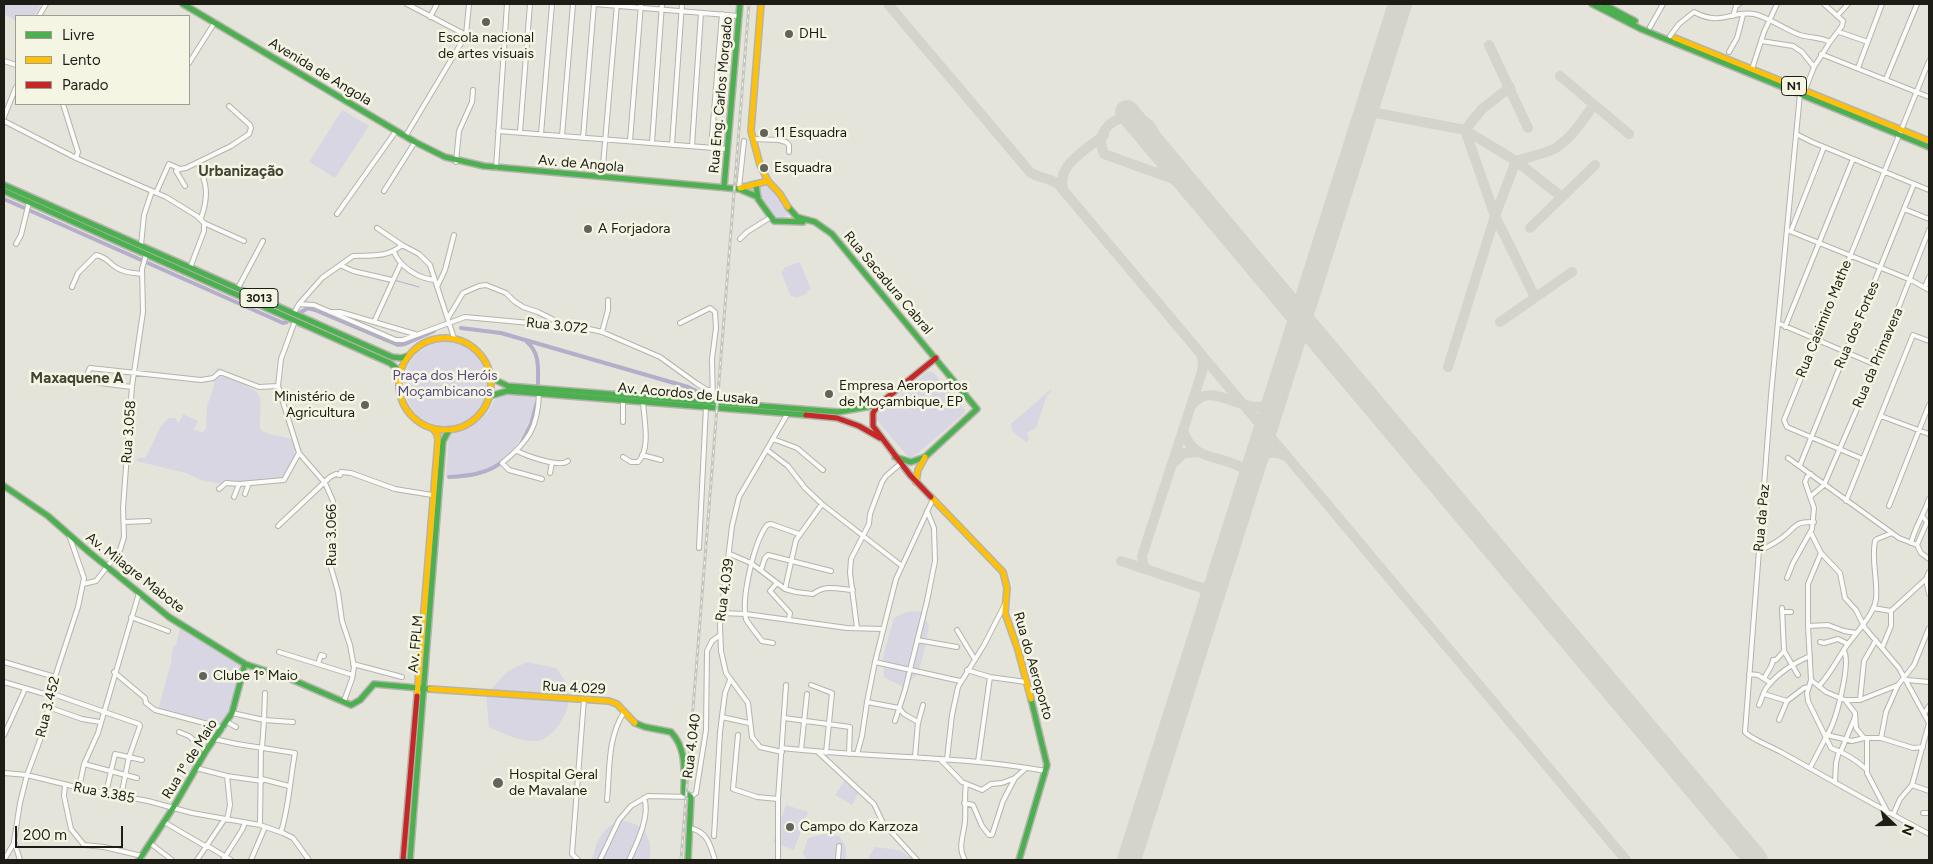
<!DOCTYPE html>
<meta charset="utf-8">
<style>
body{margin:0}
#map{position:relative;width:1933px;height:864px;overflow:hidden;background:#e4e4da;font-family:Figtree,sans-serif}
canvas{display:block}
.frame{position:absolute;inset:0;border:5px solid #1d1d16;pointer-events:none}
.legend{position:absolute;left:15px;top:15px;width:175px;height:90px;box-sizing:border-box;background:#f5f5e3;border:1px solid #9f9f91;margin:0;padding:6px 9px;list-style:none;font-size:15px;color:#1d1d16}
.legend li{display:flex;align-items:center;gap:10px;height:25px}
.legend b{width:25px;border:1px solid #9f9f91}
.north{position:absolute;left:1868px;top:799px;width:50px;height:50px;-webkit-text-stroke:4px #f5f5e3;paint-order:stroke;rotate:111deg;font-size:14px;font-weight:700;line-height:20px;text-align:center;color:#1d1d16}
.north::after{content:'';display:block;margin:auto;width:18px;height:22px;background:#1d1d16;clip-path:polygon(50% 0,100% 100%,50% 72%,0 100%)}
.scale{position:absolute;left:15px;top:826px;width:108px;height:22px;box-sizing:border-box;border:2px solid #1d1d16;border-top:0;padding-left:6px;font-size:15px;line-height:18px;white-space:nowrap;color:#1d1d16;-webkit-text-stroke:4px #f5f5e3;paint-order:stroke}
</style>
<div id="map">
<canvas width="1933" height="864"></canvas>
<div class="frame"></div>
<ul class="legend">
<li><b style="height:6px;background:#4caf50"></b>Livre</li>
<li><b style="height:6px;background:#ffc107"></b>Lento</li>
<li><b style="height:6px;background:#c62828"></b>Parado</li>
</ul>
<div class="north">N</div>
<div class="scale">200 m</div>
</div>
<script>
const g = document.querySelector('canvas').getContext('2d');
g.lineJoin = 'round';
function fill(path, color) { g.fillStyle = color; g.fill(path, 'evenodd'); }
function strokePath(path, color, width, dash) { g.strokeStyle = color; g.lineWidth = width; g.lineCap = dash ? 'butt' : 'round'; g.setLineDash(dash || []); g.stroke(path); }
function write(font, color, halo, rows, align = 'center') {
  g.font = font + ' Figtree,sans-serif'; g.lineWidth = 5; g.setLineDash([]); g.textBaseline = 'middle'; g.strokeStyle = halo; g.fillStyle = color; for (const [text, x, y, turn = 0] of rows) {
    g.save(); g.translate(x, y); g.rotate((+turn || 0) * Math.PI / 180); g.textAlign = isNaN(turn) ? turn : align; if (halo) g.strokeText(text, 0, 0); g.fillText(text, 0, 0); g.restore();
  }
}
const green = new Path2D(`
 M4 4H41L34 16H16V21L4 14Z
 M342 110 369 126 335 178 309 162Z
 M766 183C775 190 786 203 788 214L783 220C771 220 757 196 758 185Z
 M796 263H800L811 289 807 291 808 293 796 298 795 296 791 297 781 272 784 270V268Z
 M404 384a42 42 0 1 1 84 0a42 42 0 1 1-84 0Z
 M220 368C226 370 227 375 232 378 268 397 260 391 260 429 269 437 283 435 293 440 297 453 293 467 285 478L223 484 203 481 186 473 136 461 138 458H145L147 455 161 426 169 418H175L179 423 183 414 198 421 194 429 183 425 203 433 206 428 207 407 214 386 216 369Z
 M928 371 933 372 965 410V413L912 458H909L876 419 877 415Z
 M1051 389V392L1047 395 1036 428 1027 433 1029 437 1027 443 1012 431 1011 424Z
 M505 393 537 397C526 433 516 460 477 472 467 475 456 475 446 477L449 435C464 431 477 425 487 413 494 405 493 396 505 393Z
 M922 611 929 626 923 656 918 674 903 687 884 677 883 657 894 618 906 612Z
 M180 628 241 664C238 683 237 715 219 726L158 710 172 659 171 658 174 645H176Z
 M527 662 556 668C562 676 569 685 569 696 570 712 554 738 538 741 522 743 503 733 489 727L486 694 508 671Z
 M844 781 859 792 852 805 835 795Z
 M786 805 808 812 794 850 773 842Z
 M619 820C624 821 630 822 635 824 649 830 653 848 649 860H592C597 840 600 831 619 820Z
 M823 834 839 836 846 847V860H806L803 853 808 838Z
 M875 847 899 850 914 860H867Z`);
const stream = new Path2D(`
 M394 280 419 287
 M301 312 308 308 315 310 398 345 405 344 435 330
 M113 379H116L117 373
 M299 456 306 464`);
const canal = new Path2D(`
 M4 199 283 323 287 322
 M301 312 308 308 315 310 398 345 405 344 434 331
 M461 328 501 333 688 387 711 398 712 397
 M527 342C540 353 538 368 538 384
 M521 444 531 424 537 402
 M449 477C468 476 488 474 503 461`);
const taxiway = new Path2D(`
 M888 4 1030 172C1039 179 1050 177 1059 185L1626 860
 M1394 4 1399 7
 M1489 45 1528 128
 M1560 76 1629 134
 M1510 87 1482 109 1465 130 1495 216 1535 297
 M1366 111 1465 130 1516 161 1562 197
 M1156 146C1158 100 1087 114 1104 154L1179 181 1192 189
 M1064 191C1054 166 1087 149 1104 135
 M1530 228 1595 165
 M1500 322 1572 272
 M1448 367 1495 216 1516 161C1528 157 1543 154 1554 149 1571 139 1582 121 1593 106
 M1192 405C1213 374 1257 430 1275 395
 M1270 414 1268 425 1271 436
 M1183 429C1192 464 1221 453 1244 469L1248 478 1245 491
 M1249 461C1262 455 1273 448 1287 457
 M1172 464 1184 453 1198 452
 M1121 561 1202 588
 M1148 570 1143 565 1142 556 1202 372 1203 362 1201 354
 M1209 604 1207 594 1202 588 1211 586 1218 576`);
const runway = new Path2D(`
 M1127 112 1756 860
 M1129 860 1400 4`);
const street = new Path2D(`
 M407 4 466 35
 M595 4 739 16
 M1824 4 1843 21 1842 26 1830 42
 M39 16 46 4
 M1733 16 1736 6 1739 4
 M1837 16 1848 4
 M430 17 437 4
 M1650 27 1663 4
 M1839 32 1868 42
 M1670 36 1679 24 1694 12C1722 27 1731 10 1754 14 1770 18 1784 29 1800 35 1810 38 1820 37 1830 42L1814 67 1805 90
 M1761 41 1793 46 1802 52 1814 67
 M1729 52 1737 38 1743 15
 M1821 54 1929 97
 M4 61 16 65
 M189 63 215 22
 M1858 68 1882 4
 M1752 69 1764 32 1777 4
 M1886 79 1917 4
 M1800 94 1771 395 1745 732C1751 739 1772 747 1781 752 1831 780 1879 808 1929 834
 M63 104 78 152 76 158
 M4 117 16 87
 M4 121 76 158 166 197 197 216 204 223V231L190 268
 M498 131 727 149
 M520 132 530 4
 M541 134 552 4
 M1796 134 1812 142 1929 190
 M562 136 573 4
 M405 137 466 35 469 4
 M583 138 594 4
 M753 139 779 140 786 142 789 145V152
 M630 141 641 4
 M652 143 662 4
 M672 145 682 4
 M692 146 701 13
 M711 148 722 14
 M456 162 459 131 472 102 473 90
 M198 163C207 184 209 196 201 218
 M496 168 507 4
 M180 169 176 171 185 186
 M602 177 617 4
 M739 188 744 141
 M384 191 415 142
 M156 193 169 164 180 169 186 168 231 146 249 134 251 128 250 125 229 106
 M1904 209 1929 219
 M337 214 396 131
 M204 223 244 241
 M377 228 402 245 419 254 430 265 454 338
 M1787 230 1911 280 1929 290
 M1791 231 1824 147
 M740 239 747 232 771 217
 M16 244 21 235 29 202
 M141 245 144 215 152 191
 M394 252C400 267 419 279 435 280
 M340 265 353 271 392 280
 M72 287 78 273 96 255C109 258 108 263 117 268 125 273 133 273 142 274
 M437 287 445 270 454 235
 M1925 287 1929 277
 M238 288 263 241
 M299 304 322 278 353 256C371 255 387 258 402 245
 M330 312H340L415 334
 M294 313 299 304 314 305 396 340H403L465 317 585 328 602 332 660 357 696 383 707 390H712
 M448 318 463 293 479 286 486 285 506 293 514 301 523 307 538 312 552 319 559 326
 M295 321 281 359 278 386 299 453 325 483 333 501V537L330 564 338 592 342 621 350 645 354 667 352 679 344 701
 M374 322 401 263
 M680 323 710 308 715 312 716 328 712 359 713 403
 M1778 323 1876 365
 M1785 327 1853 159
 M602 332 608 310V300
 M132 387 84 381 90 368 201 380 213 378 220 372 259 387 278 386
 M539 394C538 428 528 442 502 463L509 470 542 479
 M1881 416 1929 434
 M623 422V400
 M773 439 797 448 823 470
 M767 450 788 466 805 488 822 504 902 566
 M517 451C527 456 560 468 568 461
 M642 455 661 460
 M623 457 631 462H638C651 449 644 419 643 402
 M1788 458 1899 538 1917 545 1921 553 1929 559
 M1863 459 1787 427 1784 420 1929 61
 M1800 465 1914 184
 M550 473 552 463
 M219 489 226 483 239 484 284 480 299 453
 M245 494 249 483
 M1811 496 1824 485 1876 365 1929 230
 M234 497 239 484
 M1846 501 1913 335 1929 341
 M1889 506 1929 405
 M124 522 149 521
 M278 526 330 477 336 474 340 475 341 472 351 473 395 489 432 495
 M1811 533 1821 553 1840 573 1845 598 1856 610 1865 628 1899 668 1929 723
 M1911 543C1915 527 1924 514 1929 499
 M1917 545 1927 522 1923 517
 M699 548 706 407
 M1759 551C1767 547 1776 543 1783 537 1796 527 1795 521 1814 522
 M1821 553 1808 584V626L1811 680 1807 693 1808 701 1831 748C1845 753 1855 759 1866 769
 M730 554 751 563 785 589 796 592 813 594C826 584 838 589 853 590
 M761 570 765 558 768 555 831 571
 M1787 578 1793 563 1812 529 1814 508 1805 482 1807 477 1811 474
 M1926 579 1929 594
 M777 583 770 591 790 613 789 619
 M83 584 96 581 120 550 124 537 123 508 132 386 143 312 142 269 146 255
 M785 589 796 540 822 504
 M1782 608 1784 651 1798 675
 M1873 608 1891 611
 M1782 612H1791
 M721 613 746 614 847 628 883 629
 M131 617 168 631
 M1808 626 1828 625 1844 631 1856 633
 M857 628 850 573 851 559 869 524 870 514 882 482 886 476 900 464
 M957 630 974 658
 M917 640 957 647
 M1820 642 1824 643 1838 639 1848 644
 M773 643 762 641C759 637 747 622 746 619 741 598 754 542 767 525L771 524 799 534
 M1882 648 1891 626V611L1926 579 1929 572
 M279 652 353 675
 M4 662 55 677
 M875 662 960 681
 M318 664 321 655 324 656
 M353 664 402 677
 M967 670 990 677 1026 682
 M114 672 145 698 146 703 155 710 223 728
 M1749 674 1758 675 1771 683
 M1764 679C1767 671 1772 668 1773 660H1776L1784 651
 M1811 680 1826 692 1845 700 1855 713 1856 728 1864 738
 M1907 680 1929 682
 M4 682 45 694 56 695 139 724 140 726 129 757 121 796
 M811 685 832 693 826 753
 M1819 686C1830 674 1836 662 1845 648 1854 635 1874 615 1876 599 1878 580 1871 561 1875 541L1877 539 1892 533
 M1764 694 1787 701 1804 688 1809 687
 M1845 700H1860L1898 685 1914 665 1929 628
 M1860 700 1864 661 1876 640
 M867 702 899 708 904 714 918 722 915 757
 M1759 705C1762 699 1763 692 1767 687 1778 673 1794 663 1810 656
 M48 707 82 719 100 722
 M232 713 264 720 293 722
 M1924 714 1929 706
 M722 717 749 723
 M784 718 850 727 849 754
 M264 720 265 693
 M1779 720 1787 701
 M895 721 905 690 927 601 935 561 934 528 927 511
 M227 722 236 727
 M918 723 923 705
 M179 732 189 736 206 751
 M4 735 25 689
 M738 735 733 789 757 797 778 799
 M1827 735C1836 722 1851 664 1844 651
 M1867 738V773L1888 813
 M1881 738 1886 712 1898 685
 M214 739 237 744 295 753C290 780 289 806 281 832
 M262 748 264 720
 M782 748C870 758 959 755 1046 771
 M801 750 807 694
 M1841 751 1855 717
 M782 752 760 747 752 737 748 703 726 673 721 651 720 625 732 526 739 497 788 413
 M818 752 874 804 883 823 917 860
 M857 754 862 736 867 702 875 662 896 579 933 499
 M940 759 962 782 982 790 991 784 1002 783 1015 778 1026 768
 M947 759 952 715 958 687 984 645 1005 604
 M978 762 990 677
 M84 764 137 778
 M196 768 227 776 262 781
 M1810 768 1827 735 1852 741 1864 738H1881L1913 748 1923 747
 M4 773 27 775 84 789 148 801 192 813 260 825 283 833 293 838 309 860
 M227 776 230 805 227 820
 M262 779 289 786
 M1835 782 1836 763 1839 751
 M65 785 64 796 71 829 84 845 104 847 142 856
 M1912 785 1929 791
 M79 788 84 764 98 733 139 593
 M106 793 115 754 142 760
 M607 800C610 770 607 739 624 712
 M964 803 973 805 982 826 989 835H992L1003 801 1015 778
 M1923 813H1929
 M1893 815 1900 799 1912 785 1929 723
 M164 822 205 846
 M260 825 261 748
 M690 828C708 832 710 845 715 860
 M714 836 720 732 725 693 730 680
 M150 843 172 860
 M206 845 231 860
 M4 860 14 843
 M20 860 14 841 20 803 27 775 43 732 55 677 78 607 84 578 69 535
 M197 860 224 820
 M223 860 242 830 245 823
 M251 860 265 827
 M578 860 572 854 584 699
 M600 860 619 820 631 806 648 796 691 797 696 793 706 730 707 651 712 641 719 636
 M629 860C636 845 651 815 644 798
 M778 860V799L786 685
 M838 860 839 846
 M965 860C957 847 964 835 965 821 966 808 964 797 966 784`);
const fast = new Path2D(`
 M183 4 415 142 445 157 484 166 739 189 758 197
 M1592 4 1641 29 1929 147
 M1603 4 1635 21
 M756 184 758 199 774 221 803 222
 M4 185 392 357 401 358 408 356
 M724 187 740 4
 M4 191 390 363 396 368 399 376
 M788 207 797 217 815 222 832 234 977 409 925 457 911 462 895 457
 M491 378 508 386 838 412 878 405
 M490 396 507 391 806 415
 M4 486 48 516 89 552 169 617 245 664 293 680 351 705 360 700 374 684 430 689
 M635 723 645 727 671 732C687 749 684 771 684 793L691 797 688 860
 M139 860 173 808 206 751 232 713 245 664
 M410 860 443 441 449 430
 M1019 860 1047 765 1031 699`);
const slow = new Path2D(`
 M761 4 751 131 760 165 768 181 780 194 788 207
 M1675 38 1929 141
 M740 188 768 181
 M399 384a46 46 0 1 1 92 0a46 46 0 1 1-92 0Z
 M916 482 918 470 925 457
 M931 497 1003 572 1007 588 1005 613 1018 650 1031 699
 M430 689 609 701 617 704 635 723
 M417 696 438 440 437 434 433 429`);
const jam = new Path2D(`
 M806 415 837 418 859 426 880 438
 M931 497 910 475 873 426V413L878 405 936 358
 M403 860 417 696`);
const rail = new Path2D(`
 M681 860 749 4`);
const markers = [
 [486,22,5,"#63635b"],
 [789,34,5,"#63635b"],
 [764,133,5,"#63635b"],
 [764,168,5,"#63635b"],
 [588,229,5,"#63635b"],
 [829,394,5,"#63635b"],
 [365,405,5,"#63635b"],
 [203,676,5,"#63635b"],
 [498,783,6,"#63635b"],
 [790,827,5,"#63635b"]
];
const shields = [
 [1794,86,25],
 [259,298,38]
];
const shieldNames = [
 ["N1",1794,86],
 ["3013",259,298]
];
const poiNames = [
 ["DHL",799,34],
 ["Escola nacional",486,38,"center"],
 ["de artes visuais",486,54,"center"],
 ["11 Esquadra",774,133],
 ["Esquadra",774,168],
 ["A Forjadora",598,229],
 ["Empresa Aeroportos",839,386],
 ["de Moçambique, EP",839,402],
 ["Ministério de",355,397,"right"],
 ["Agricultura",355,413,"right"],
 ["Clube 1º Maio",213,676],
 ["Hospital Geral",509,775],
 ["de Mavalane",509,791],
 ["Campo do Karzoza",800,827]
];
const streetNames = [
 ["Avenida de Angola",320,72,31],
 ["Rua Eng. Carlos Morgado",721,95,-85],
 ["Av. de Angola",581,164,5],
 ["Rua Sacadura Cabral",888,283,50],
 ["Rua Casimiro Mathe",1824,319,-68],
 ["Rua dos Fortes",1857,325,-67],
 ["Rua 3.072",557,326,6],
 ["Rua da Primavera",1878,358,-67],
 ["Av. Acordos de Lusaka",688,394,5],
 ["Rua 3.058",129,432,-86],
 ["Rua da Paz",1762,518,-85],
 ["Rua 3.066",332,535,-90],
 ["Av. Milagre Mabote",135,573,38],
 ["Rua 4.039",725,590,-82],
 ["Av. FPLM",416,644,-85],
 ["Rua do Aeroporto",1033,666,74],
 ["Rua 4.029",574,688,3],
 ["Rua 3.452",48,707,-76],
 ["Rua 4.040",692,746,-83],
 ["Rua 1º de Maio",190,759,-58],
 ["Rua 3.385",104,793,11]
];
const parkNames = [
 ["Praça dos Heróis",445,376],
 ["Moçambicanos",445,392]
];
const neighbourhoodNames = [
 ["Urbanização",241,172],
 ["Maxaquene A",77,379]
];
fill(green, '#d9d6e3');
strokePath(stream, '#b4aecb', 1);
strokePath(canal, '#b4aecb', 4);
strokePath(taxiway, '#d4d4cd', 10);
strokePath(runway, '#d4d4cd', 24);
strokePath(street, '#b4b4ad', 6);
strokePath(fast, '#b4b4ad', 8);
strokePath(slow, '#b4b4ad', 8);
strokePath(jam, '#b4b4ad', 8);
strokePath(street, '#fbfbf9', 4);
strokePath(fast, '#4caf50', 5);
strokePath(slow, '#ffc107', 5);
strokePath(jam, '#c62828', 5);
strokePath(rail, '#c3c3c0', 3);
strokePath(rail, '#f5f5e3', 1, [4]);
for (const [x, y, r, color] of markers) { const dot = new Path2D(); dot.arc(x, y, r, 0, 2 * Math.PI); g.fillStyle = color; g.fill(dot); strokePath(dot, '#f5f5e3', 2); }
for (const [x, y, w] of shields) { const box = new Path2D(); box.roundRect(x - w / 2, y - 9.5, w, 19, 4); g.fillStyle = '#f5f5e3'; g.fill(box); strokePath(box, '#1d1d16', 1); }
write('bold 12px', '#1d1d16', null, shieldNames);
write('14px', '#1d1d16', '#f5f5e3', poiNames, 'left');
write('14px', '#1d1d16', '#f5f5e3', streetNames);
write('14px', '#584986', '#f5f5e3', parkNames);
write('bold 15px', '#444436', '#f5f5e3', neighbourhoodNames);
</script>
